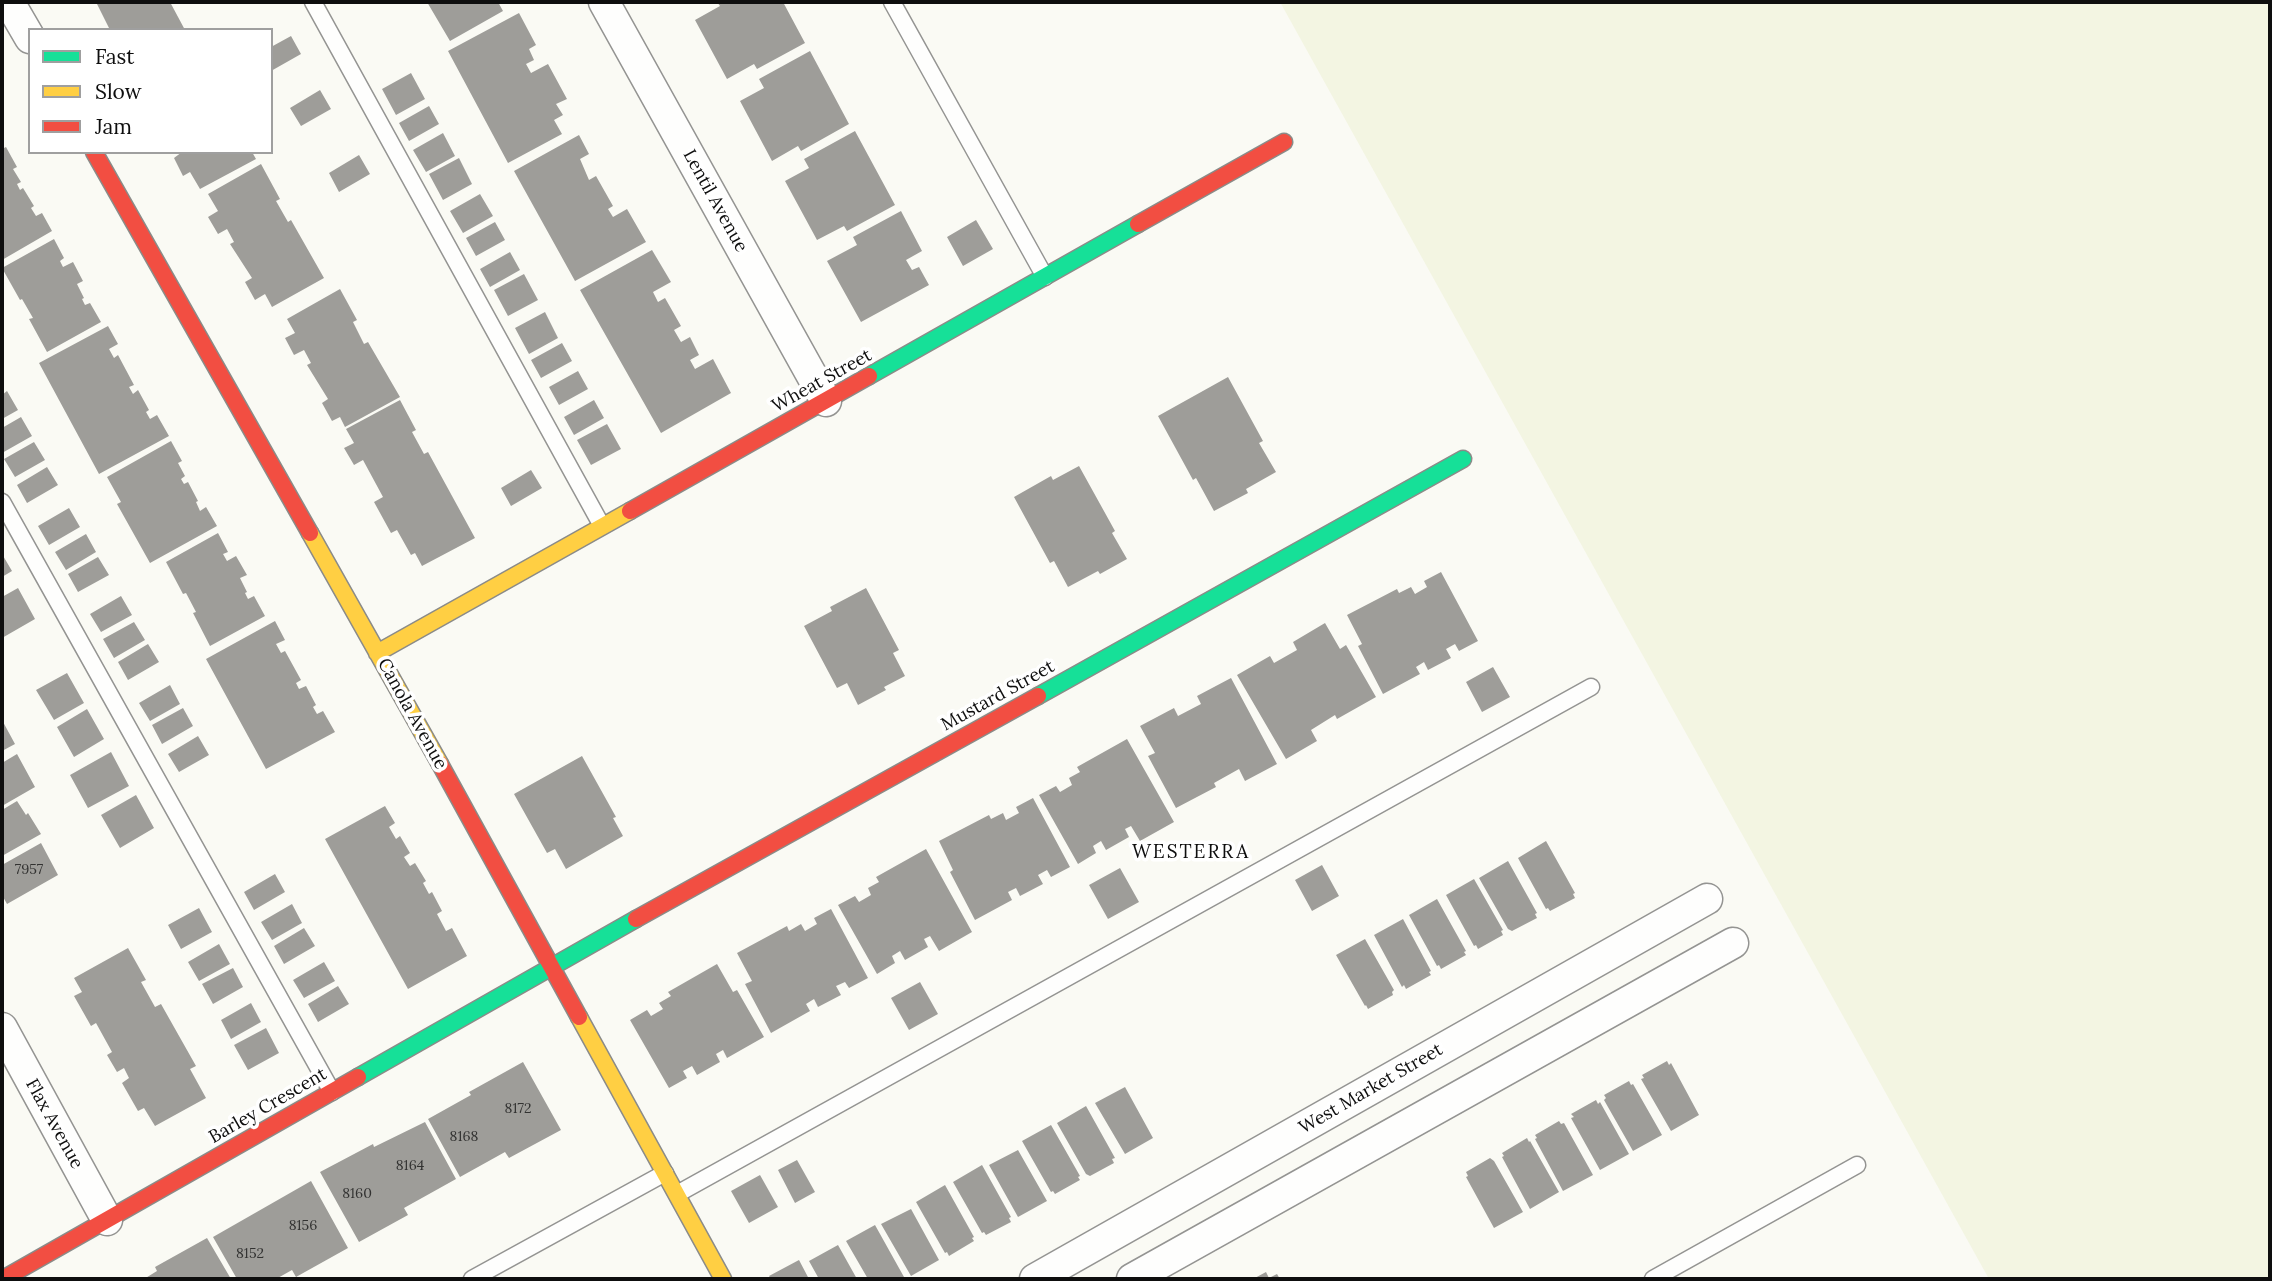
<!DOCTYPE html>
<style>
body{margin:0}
#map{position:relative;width:2272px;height:1281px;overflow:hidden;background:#fafaf4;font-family:Lora,serif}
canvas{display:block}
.frame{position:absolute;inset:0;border:4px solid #0e0e0e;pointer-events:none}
.legend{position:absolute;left:28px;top:28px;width:245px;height:126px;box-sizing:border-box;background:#fff;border:2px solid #9f9f9f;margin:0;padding:9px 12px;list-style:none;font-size:21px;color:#0e0e0e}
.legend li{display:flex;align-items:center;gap:14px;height:35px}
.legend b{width:35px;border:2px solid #9f9f9f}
</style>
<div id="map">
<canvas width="2272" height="1281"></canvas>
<div class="frame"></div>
<ul class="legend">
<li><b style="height:9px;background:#16e098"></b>Fast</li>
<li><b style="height:9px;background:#ffcf43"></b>Slow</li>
<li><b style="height:9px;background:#f24e42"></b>Jam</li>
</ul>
</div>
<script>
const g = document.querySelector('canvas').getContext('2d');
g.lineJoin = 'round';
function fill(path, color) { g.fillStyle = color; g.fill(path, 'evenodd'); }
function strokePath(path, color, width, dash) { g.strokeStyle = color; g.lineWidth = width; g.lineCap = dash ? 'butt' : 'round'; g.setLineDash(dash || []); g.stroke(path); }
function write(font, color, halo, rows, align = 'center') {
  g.font = font + ' Lora,serif'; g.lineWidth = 7; g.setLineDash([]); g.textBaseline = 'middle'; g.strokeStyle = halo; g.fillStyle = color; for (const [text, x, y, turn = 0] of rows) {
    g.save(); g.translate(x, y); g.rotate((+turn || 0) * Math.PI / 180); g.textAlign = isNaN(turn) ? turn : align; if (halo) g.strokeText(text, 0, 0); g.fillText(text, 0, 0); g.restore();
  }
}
const farmland = new Path2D(`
 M1280 2H2270V1279H1989Z`);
const building = new Path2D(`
 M96 2H170L185 30H110Z
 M427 2H498L503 11 450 41Z
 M717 2H783L805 43 757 69 754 64 727 79 695 20 720 6Z
 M519 13 536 45 529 49 534 60 526 64 531 73 548 64 567 99 556 104 563 115 554 120 562 134 508 163 448 51Z
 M291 36 301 54 271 71V47Z
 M810 51 849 124 801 151 798 146 772 161 740 101 764 88 759 79Z
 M411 73 425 99 396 115 382 89Z
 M320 90 331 109 301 126 290 108Z
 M429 106 439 124 409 141 399 123Z
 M855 131 895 205 847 231 844 226 817 240 785 181 809 168 804 159Z
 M443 133 455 156 426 172 413 150Z
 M579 135 589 154 580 159 589 180 596 176 613 206 608 209 613 217 627 209 646 242 575 281 514 171Z
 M6 147 17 167 13 169 21 182 17 184 20 190 23 188 34 206 31 208 36 216 42 213 52 231 2 260V149Z
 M182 152H252L256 159 200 189 190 172 183 176 174 158Z
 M359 155 370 174 339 192 329 173Z
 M459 158 472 184 443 200 429 174Z
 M261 164 280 199 276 201 288 222 291 220 324 278 272 307 265 294 255 300 245 282 252 278 230 244 234 242 227 229 218 234 208 217 218 211 208 194Z
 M480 194 493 216 463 233 450 211Z
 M901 211 922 251 906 260 912 270 919 267 929 285 861 322 827 261 857 245 853 237Z
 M976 220 993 249 963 266 947 237Z
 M495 222 505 240 476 256 466 238Z
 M54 239 64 258 60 261 63 267 73 262 83 281 77 284 84 298 82 299 85 305 90 303 101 322 47 352 29 319 33 318 22 299 20 300 2 268Z
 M652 250 671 282 653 292 658 302 665 298 681 326 674 330 681 342 690 337 699 355 690 360 695 369 713 359 731 393 661 433 580 290Z
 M510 252 520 270 490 287 480 269Z
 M524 274 538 300 508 316 494 290Z
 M340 289 357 320 353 322 364 344 368 342 400 397 345 427 340 417 332 421 322 403 328 399 307 365 311 363 304 350 294 355 285 338 295 333 287 319Z
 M545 312 558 338 529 354 515 328Z
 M108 326 118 344 109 349 114 358 118 355 134 385 129 387 133 394 138 390 149 410 146 412 150 419 157 415 169 436 99 474 39 363Z
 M562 343 572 361 541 378 531 360Z
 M578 371 588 389 559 405 549 387Z
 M1228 377 1263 441 1259 443 1276 472 1246 489 1248 493 1214 511 1196 478 1193 480 1158 416Z
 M7 391 18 410 2 419V395Z
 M400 400 416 430 412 432 424 454 428 452 475 538 422 566 415 553 411 555 397 530 391 533 374 502 383 497 363 460 354 465 344 448 354 443 346 429Z
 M594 400 604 418 574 435 564 417Z
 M21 417 32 436 2 453V428Z
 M607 424 621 449 591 465 577 440Z
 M171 441 182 461 178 463 185 476 181 479 184 484 188 482 198 501 196 502 200 511 206 507 217 526 150 563 117 504 121 502 107 477Z
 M34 442 45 460 15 477 4 459Z
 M1079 466 1115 531 1112 533 1127 559 1100 574 1098 571 1068 587 1054 561 1050 563 1014 497 1051 476 1053 480Z
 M47 467 58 485 27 503 17 485Z
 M531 470 542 488 511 506 501 488Z
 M69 508 80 527 49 545 38 526Z
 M218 533 228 552 223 554 227 561 236 556 247 575 240 578 247 592 245 593 248 599 254 596 265 616 210 646 193 613 196 612 186 593 183 594 166 562Z
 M86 534 96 552 66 570 55 552Z
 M2 554 12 571 2 577Z
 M98 557 109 575 78 592 68 574Z
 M1441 572 1478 641 1459 651 1455 644 1446 649 1451 658 1428 670 1424 662 1416 667 1420 674 1383 694 1358 646 1362 644 1347 615 1397 589 1399 593 1411 587 1415 594 1427 587 1424 581Z
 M18 588 35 619 2 638V597Z
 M866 588 899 650 893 653 905 676 884 687 886 690 858 705 847 683 837 688 804 626 832 611 830 607Z
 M121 596 132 615 101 632 90 614Z
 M275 621 285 640 276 644 281 653 285 651 301 680 296 683 299 689 306 686 316 705 313 707 317 714 323 711 335 732 266 769 206 659Z
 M134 622 145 640 114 658 103 639Z
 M1325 623 1340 649 1346 645 1376 697 1337 719 1335 715 1311 730 1317 741 1286 759 1237 675 1270 656 1274 663 1297 650 1293 642Z
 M148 644 159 662 128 680 118 662Z
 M1493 667 1510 697 1482 712 1466 682Z
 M67 673 84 703 54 720 36 690Z
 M1231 678 1277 764 1245 781 1239 769 1214 783 1216 787 1176 808 1148 756 1155 753 1140 726 1174 708 1178 716 1201 704 1197 696Z
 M170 685 180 704 150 721 139 703Z
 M183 708 193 726 162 744 152 725Z
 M87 709 104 739 74 757 57 727Z
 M2 720 15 744 2 751Z
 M198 736 209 755 179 772 168 754Z
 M1127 739 1174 822 1140 841 1131 826 1125 829 1129 837 1106 850 1101 841 1093 846 1096 853 1078 864 1039 795 1056 786 1060 792 1072 785 1069 778 1080 772 1077 767Z
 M111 752 129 786 88 808 70 775Z
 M17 754 35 787 2 806V763Z
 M582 756 616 817 613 818 623 836 566 869 555 849 547 853 514 794Z
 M136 795 154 828 120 848 101 815Z
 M1033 798 1070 867 1051 877 1047 870 1038 875 1043 884 1020 896 1016 888 1008 892 1012 900 975 920 950 872 953 870 939 841 989 815 991 819 1003 813 1006 820 1019 813 1016 807Z
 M17 801 26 815 28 813 41 834 2 856V810Z
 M385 806 395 823 389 827 396 839 400 836 410 853 404 857 410 866 415 863 426 881 423 883 429 894 432 892 442 911 437 914 446 931 452 928 467 956 408 989 325 839Z
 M1546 841 1575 893 1573 894 1575 898 1550 911 1548 908 1546 909 1518 858Z
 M41 843 58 875 7 904 2 895V865Z
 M926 849 972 932 939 951 930 936 924 939 928 947 905 960 900 951 892 956 895 963 877 974 838 905 855 896 859 902 871 895 868 888 879 882 876 877Z
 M1508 861 1537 913 1535 914 1537 918 1512 931 1508 929 1479 878Z
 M1322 865 1339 896 1312 911 1295 880Z
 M1120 868 1139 902 1108 919 1089 885Z
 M275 874 285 892 254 910 244 892Z
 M1474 879 1503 930 1501 931 1503 935 1478 949 1476 945 1474 946 1446 895Z
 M1437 899 1466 951 1464 952 1466 955 1441 969 1439 965 1437 966 1409 915Z
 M292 904 302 923 272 940 261 922Z
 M199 908 212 932 181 949 168 925Z
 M831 909 868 978 849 988 845 982 836 986 841 995 818 1007 814 999 806 1004 810 1011 771 1033 745 984 752 981 737 953 787 926 789 931 801 924 805 931 817 924 814 918Z
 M1403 919 1431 971 1429 972 1431 975 1406 989 1404 985 1402 987 1374 935Z
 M304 928 315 946 284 964 274 946Z
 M1365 939 1394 990 1392 992 1393 995 1368 1009 1366 1005 1365 1006 1336 955Z
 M219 944 230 964 199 981 188 962Z
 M128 948 146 980 141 982 155 1007 161 1004 196 1066 190 1069 206 1098 155 1126 144 1108 138 1111 122 1083 129 1078 124 1068 117 1072 107 1055 112 1052 96 1023 91 1026 74 996 82 992 74 978Z
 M324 962 335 981 304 998 293 980Z
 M717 964 733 992 737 990 764 1037 727 1058 723 1050 716 1054 720 1062 697 1075 692 1066 683 1071 687 1078 669 1088 630 1020 647 1010 651 1016 663 1009 659 1003 671 996 668 992Z
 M233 968 243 987 213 1004 202 984Z
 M920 982 938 1014 909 1030 891 998Z
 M338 986 349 1004 318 1022 308 1004Z
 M251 1003 261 1022 231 1039 221 1020Z
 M266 1028 279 1053 248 1070 234 1045Z
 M1667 1061 1669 1065 1671 1063 1699 1115 1671 1131 1641 1079 1644 1078 1642 1075Z
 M523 1062 561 1130 509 1158 505 1152 460 1177 428 1119 471 1095 469 1092Z
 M1629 1081 1631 1085 1633 1084 1662 1135 1633 1151 1604 1100 1606 1098 1604 1095Z
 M1125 1087 1153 1138 1125 1154 1095 1103Z
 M1596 1100 1598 1104 1600 1102 1629 1154 1600 1170 1571 1118 1574 1117 1571 1114Z
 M1086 1106 1115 1158 1112 1159 1114 1163 1090 1176 1086 1174 1057 1123Z
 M1559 1121 1561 1124 1564 1123 1593 1175 1563 1191 1535 1139 1537 1138 1535 1135Z
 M425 1122 456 1179 404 1208 408 1215 359 1242 320 1172 373 1144 374 1147Z
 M1051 1125 1080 1176 1078 1177 1080 1180 1055 1194 1053 1191 1051 1192 1022 1141Z
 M1527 1138 1529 1142 1530 1141 1559 1192 1530 1209 1502 1157 1504 1156 1502 1153Z
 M1018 1150 1047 1201 1018 1217 989 1165Z
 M1490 1158 1494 1161 1523 1212 1494 1228 1466 1177 1468 1176 1466 1172Z
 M797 1160 815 1192 795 1203 778 1170Z
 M982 1165 1011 1217 1009 1218 1011 1222 986 1235 984 1232 982 1233 953 1182Z
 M760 1175 778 1207 749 1223 731 1191Z
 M311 1181 348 1248 296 1277 292 1270 276 1279H237L213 1237Z
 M945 1185 974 1237 972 1238 974 1241 949 1256 947 1252 945 1253 916 1202Z
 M911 1209 939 1260 911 1276 881 1224Z
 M875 1225 904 1277 903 1279H868L846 1241Z
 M207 1238 231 1279H144L157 1271 155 1267Z
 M838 1245 857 1279H819L809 1261Z
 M799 1260 809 1279H771L769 1276Z
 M1266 1272 1269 1278 1277 1274 1280 1279H1253Z`);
const lane = new Path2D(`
 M313 2 602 526
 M892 2 1045 277
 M2 502 332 1092
 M677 1194 1591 687
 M472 1279 665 1173
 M1653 1279 1857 1165`);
const street = new Path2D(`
 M9 2 30 38
 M604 2 826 401
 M2 1028 107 1220
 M1035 1279 1707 899
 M1132 1279 1733 943`);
const fast = new Path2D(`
 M869 376 1138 224
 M1038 696 1463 459
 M358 1077 636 919`);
const slow = new Path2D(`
 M310 533 440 764
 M377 653 630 511
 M579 1017 723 1279`);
const jam = new Path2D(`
 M94 152 310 533
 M1138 224 1284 142
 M630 511 869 376
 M440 764 579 1017
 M636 919 1038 696
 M3 1279 358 1077`);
const numberNames = [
 ["7957",29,870],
 ["8172",518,1109],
 ["8168",464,1137],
 ["8164",410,1166],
 ["8160",357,1194],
 ["8156",303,1226],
 ["8152",250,1254]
];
const streetNames = [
 ["Lentil Avenue",715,201,61],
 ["Wheat Street",822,381,-29],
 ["Mustard Street",998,696,-29],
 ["Canola Avenue",412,714,61],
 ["West Market Street",1371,1089,-30],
 ["Barley Crescent",268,1106,-30],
 ["Flax Avenue",54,1124,61]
];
const neighbourhoodNames = [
 ["WESTERRA",1191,853]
];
fill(farmland, '#f3f5e2');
fill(building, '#9e9d99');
strokePath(lane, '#949492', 19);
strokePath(street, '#949492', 33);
strokePath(fast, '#8b8b88', 19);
strokePath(slow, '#8b8b88', 19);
strokePath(jam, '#8b8b88', 19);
strokePath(lane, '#fefefd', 16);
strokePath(street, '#fefefd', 30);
strokePath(fast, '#16e098', 16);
strokePath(slow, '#ffcf43', 16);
strokePath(jam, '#f24e42', 16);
write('14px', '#323231', null, numberNames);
write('18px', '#0e0e0e', '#fff', streetNames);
g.letterSpacing = '2px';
write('19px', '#0e0e0e', '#fff', neighbourhoodNames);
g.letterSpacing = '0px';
</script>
